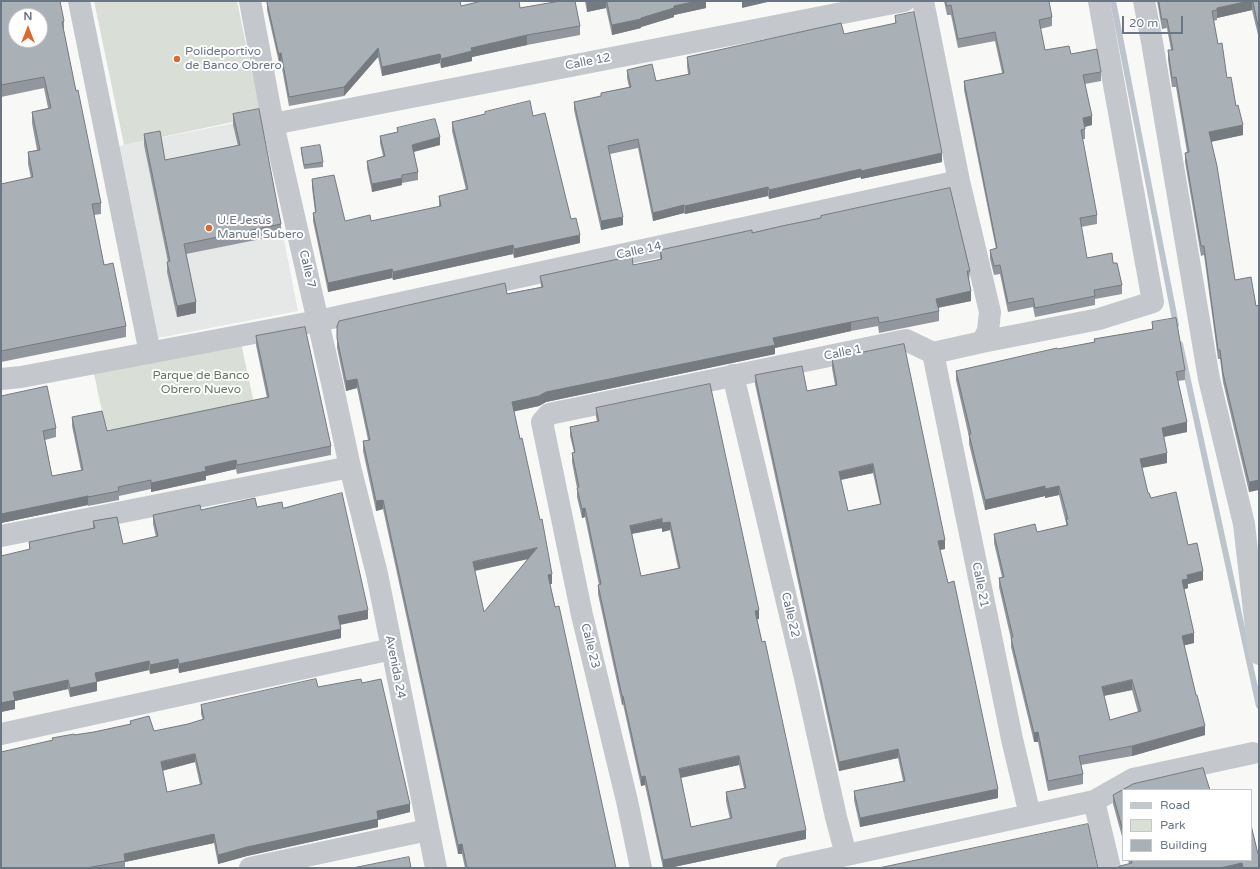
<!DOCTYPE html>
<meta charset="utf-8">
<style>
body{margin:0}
#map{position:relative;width:1260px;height:869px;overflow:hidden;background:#f8f8f6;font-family:"Varela Round",sans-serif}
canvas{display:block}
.frame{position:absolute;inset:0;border:2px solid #697685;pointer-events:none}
.legend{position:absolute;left:1122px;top:789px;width:130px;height:72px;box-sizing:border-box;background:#fff;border:1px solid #c3c8ce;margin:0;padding:5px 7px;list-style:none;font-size:12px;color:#697685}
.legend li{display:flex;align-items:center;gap:8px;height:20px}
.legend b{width:20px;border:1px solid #c3c8ce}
.north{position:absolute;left:8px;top:8px;width:40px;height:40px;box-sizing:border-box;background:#fff;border:1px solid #c3c8ce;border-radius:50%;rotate:0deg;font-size:11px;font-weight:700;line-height:16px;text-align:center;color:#697685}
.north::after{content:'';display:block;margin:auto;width:14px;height:18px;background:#db6a32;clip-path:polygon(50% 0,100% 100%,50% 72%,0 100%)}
.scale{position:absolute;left:1122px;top:16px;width:61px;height:18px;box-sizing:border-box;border:2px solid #697685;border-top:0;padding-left:5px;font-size:12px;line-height:14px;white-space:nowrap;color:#697685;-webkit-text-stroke:3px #fff;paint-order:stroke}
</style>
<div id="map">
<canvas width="1260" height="869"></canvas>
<div class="frame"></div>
<ul class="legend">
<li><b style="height:5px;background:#c4c7cb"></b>Road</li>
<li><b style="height:11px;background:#d9dfd7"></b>Park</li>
<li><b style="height:11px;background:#a9b0b6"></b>Building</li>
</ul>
<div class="north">N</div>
<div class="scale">20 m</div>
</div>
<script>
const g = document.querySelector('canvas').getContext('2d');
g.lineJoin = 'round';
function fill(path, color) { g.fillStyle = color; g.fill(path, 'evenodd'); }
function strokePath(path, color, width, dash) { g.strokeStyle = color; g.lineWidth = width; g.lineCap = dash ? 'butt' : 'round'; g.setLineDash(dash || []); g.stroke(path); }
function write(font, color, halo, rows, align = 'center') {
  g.font = font + ' "Varela Round",sans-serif'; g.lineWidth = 4; g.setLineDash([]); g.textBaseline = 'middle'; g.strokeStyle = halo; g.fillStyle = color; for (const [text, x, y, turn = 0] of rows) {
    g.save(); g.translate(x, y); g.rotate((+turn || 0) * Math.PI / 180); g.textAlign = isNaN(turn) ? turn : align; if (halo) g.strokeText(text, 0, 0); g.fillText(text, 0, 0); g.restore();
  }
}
const built = new Path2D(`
 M260 118 298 311 158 338 119 146Z`);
const green = new Path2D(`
 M94 1H237L261 116 124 145Z
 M241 343 254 403 107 434 94 374Z`);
const stream = new Path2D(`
 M1113 1 1176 325
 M1180 344 1259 706`);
const street = new Path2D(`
 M79 1 150 353
 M250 1 273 124 332 383 350 467 377 574 436 868
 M1144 1 1152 42 1209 379 1244 524 1259 654
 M273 124 904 1
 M982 342 1099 319 1153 302 1099 1
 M933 353 1012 739 1030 815
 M733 375 805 678 836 817 846 855
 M1 379 21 377 318 321 959 181
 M1 536 350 467
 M1 734 392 649
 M1094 801 1110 868
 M250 868 428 830
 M641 868 627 801 582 615 542 422 549 414 906 340 933 353 982 342 988 331 990 312 959 181 923 1
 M787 868 1094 801 1133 779 1253 753`);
const wall = new Path2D(`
 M1 1 64 21V31L76 91 101 203V214L94 215 104 265 126 326V337L1 362V184L31 178 28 164V152L37 150 32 123V112L48 108 44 88 1 97Z
 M267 1 461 6 520 8 580 26V35L527 45 472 57V61L441 68 440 63 382 76 378 57 344 96 289 106 281 63H279L267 10Z
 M585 1H706V8L674 15V17L641 27V28L612 35 606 8 587 12Z
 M944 1H1049L1052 17V26L1040 29 1045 50 1071 54 1101 72V81L1085 84 1092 125 1085 127V139H1082L1097 215V224L1081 227 1087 258 1113 263 1122 285V294L1095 299V305L1035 317 1033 307 1008 312 1000 274 994 275 990 259V250L996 249 964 90V81L1002 73 995 41 958 48 951 15H947Z
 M1157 1H1259V39L1252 10 1217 18V20L1213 21 1218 44 1227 78 1236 106 1243 135 1211 142 1235 280 1251 277 1249 492 1223 382 1220 359H1218L1204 255 1201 256 1185 162V153L1187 152 1176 87H1172L1168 60V50H1171L1167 28 1162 29Z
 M895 16 942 162 861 179V177L769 199 768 196 685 214 684 213 653 221 638 148 610 154 623 225 601 230 574 110V102L601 96V93L629 87 627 78V70L656 81 688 74 687 66V57L844 34 895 24Z
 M485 112 533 116 580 243 514 258 513 254 393 280 392 278 328 292 313 221V213L315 212 312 188V179L345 221H371L439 207V196L466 190 452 131V122L485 114Z
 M233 114 281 224V235L186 254 196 313 177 317 167 272V262H168L144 145V134L165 160 238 146 233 125Z
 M397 128 440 145 414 152 418 172V180L402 183V185L372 192 367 168V161L383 156 380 143V136L397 132Z
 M301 148 323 162V167L304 169 301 152Z
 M821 216 970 271 969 280 971 301 938 308 939 311V321L879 333 878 326 851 331 775 348V354L546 402 539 406 514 411 552 584H550L616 868H465L462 854H458L383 509 376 511 363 451V441L368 440 357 388 346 391 337 348V326L541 287 540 276 633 265 660 260V250L752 233 821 218ZM528 559 484 612 475 571Z
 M1152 322 1185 370V380L1178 381 1187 432 1164 437 1167 463 1142 468 1148 493 1151 498 1188 545 1203 580 1188 584V588L1184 589 1194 643 1184 645 1205 735 1132 756 1081 765 1083 774V784L1048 791 1038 742H1034L1011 647V639L999 587V578L1002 577 994 543V534L1037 532 1066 525V523L1059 495 1045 498V496L985 510 969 444V437L956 380V371L1058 349 1094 342V339L1152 329ZM1132 690 1138 712 1110 720 1104 696Z
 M256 336 331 446V455L237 474 236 469 206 476V480L151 492V489L119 496V500L88 506V505L1 523V396L56 428V437L45 440 52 476 81 470 72 426V417L107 431 267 398 256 345Z
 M832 359 945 549 940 550 998 798 860 827 854 800V791L903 781 898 758 839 771 755 384V375L807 391 835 385 832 368ZM873 473 880 504 848 511 841 480Z
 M596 408 759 619H757L762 642 806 839 669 868H663L645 785 641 786 623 704 622 705 598 594V585H599L585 517 582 518 577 497V488L572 462V453L574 452 570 436V427L597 422 596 417ZM662 528V532L670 530 678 568 641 576 632 534ZM739 765 744 788 726 792V801L730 819 691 827 681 778Z
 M257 507 283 508 368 619 340 625 341 638 179 673 178 668 150 674 149 670 97 682V691L70 697 68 689 15 701V709L1 712V556L29 550V542L93 528V521L123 544 156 537 153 524V515L201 510Z
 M362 683 410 812 378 820V827L247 856 218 864 214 843 125 862V868H1L74 735 94 732 130 724V721L154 731 188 724 203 720 201 714V705L318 687ZM195 762 200 785 167 792 162 771Z
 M1123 790V840L1113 804V795Z
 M1258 854 1259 868H1117L1129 864 1128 860H1251Z`);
const shadedWall = new Path2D(`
 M596 1H606V8L587 12V3Z
 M697 1H706V8L674 15V17L641 27V28L612 35V25L641 18 674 6Z
 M742 1H772L742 8Z
 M1249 1H1252V10L1217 18V8Z
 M527 35V45L472 57V61L441 68V59L471 48Z
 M378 48V57L344 96V87Z
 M281 53V63H279V54Z
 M440 54V63L382 76V67Z
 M1092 116V125L1083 127V118Z
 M1243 125V135L1209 142V132Z
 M440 137V145L412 152V145Z
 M942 153V162L861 179V171Z
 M861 169V177L769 199V190Z
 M402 178V185L372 192V184Z
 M768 187V196L685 214V206Z
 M684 205V213L653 221V213Z
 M623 217V225L601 230V221Z
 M580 235V243L514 258V249Z
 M513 245V254L393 280V272Z
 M392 269V278L328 292V283Z
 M971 291V301L936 308V299Z
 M196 302V313L177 317V306Z
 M851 322V331L775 348V354L546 402 539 406 512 412V402L546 392 773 338Z
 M357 379V388L346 391V381Z
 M1187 422V432L1162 437V428Z
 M1167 453V463L1140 468V459Z
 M236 460V469L206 476V480L151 492V483L205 467Z
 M873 464V473L839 480V472Z
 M1259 480V490L1249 492V482Z
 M1045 486V496L985 510V500Z
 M1059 486V495L1045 498V489Z
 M88 496V505L1 523V514Z
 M383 500V509L376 511V501Z
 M585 508V517L582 518V509Z
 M662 519V528L630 534V526Z
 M670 522V530L662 532V523Z
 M945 540V549L938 550V541Z
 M537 548V557L473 571V562Z
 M1203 571V580L1188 584V588L1182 590V580L1187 575Z
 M552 574V584H548V575Z
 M368 610V619L338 625V616Z
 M759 610V619L755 620V611Z
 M341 629V638L179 673V664Z
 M1194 633V643L1182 646V636Z
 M178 659V668L150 674V665Z
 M149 661V670L95 682V673Z
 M68 680V689L15 701V709L1 712V703L13 692Z
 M1132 680V690L1102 696V687Z
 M97 682V691L70 697V688Z
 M622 696H623V704L622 705Z
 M1205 726V735L1132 756V746Z
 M1038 732V742H1034V733Z
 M898 749V758L839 771V762Z
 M195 754V762L161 771V762Z
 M739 756V765L679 778V769Z
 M645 776V785L641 786V777Z
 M998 789V798L860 827V818Z
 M410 804V812L378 820V827L247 856 218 864V855L377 811Z
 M806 830V839L669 868H663V860Z
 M214 834V843L125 862 124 854Z
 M462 844V854H458V845Z
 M1242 863V868H1220Z`);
const building = new Path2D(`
 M1 1H60L64 21 62 22 76 91 78 90 101 203 92 204 104 265 113 263 126 326 1 351V184L33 177 28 152 40 150 32 112 51 108 44 77 1 85ZM16 16H40V40H16Z
 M267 1H460L461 6 482 1H519L520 8 560 1H575L580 26 527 35 471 48 472 51 441 59 440 54 382 67 378 48 344 87 289 97 281 53 279 54Z
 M587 1H596L587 3Z
 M607 1H697L674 6V8L641 18V19L612 25Z
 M946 1H1049L1052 17 1039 20 1045 50 1069 46 1071 54 1097 49 1101 72 1083 75 1092 116 1083 118 1085 129 1081 130 1097 215 1080 218 1087 258 1112 253 1113 263H1117L1122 285 1094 290 1095 296 1035 308 1033 298 1008 303 1000 265 994 266 990 250 997 248 964 81 1004 73 995 32 958 39 951 5 947 6Z
 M1159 1H1249L1217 8V10L1212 11 1218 44 1222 43 1227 78 1231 77 1236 106 1238 105 1243 125 1209 132 1217 166 1235 280 1251 277 1256 306 1259 305V480L1249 482 1223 373 1220 350H1218L1204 246H1201L1185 153 1189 152 1176 77 1172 78 1168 50H1173L1167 19H1162Z
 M1253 1H1259V30Z
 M914 12 942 153 861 171V169L769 190 768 187 685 206 684 205 653 213 638 139 608 146 623 217 601 221 574 102 601 96V93L631 87 627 70 652 64 656 81 690 74 687 57 841 23 844 34 896 23 895 16Z
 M530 101 533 116 545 113 571 219 576 218 580 235 514 249 513 245 393 272 392 269 328 283 313 213 316 212 312 179 334 175 345 221 370 215 371 221 441 206 439 196 468 189 452 122 485 114V112Z
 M259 109 281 224 184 244 196 302 177 306 167 262 170 261 144 134 160 131 165 160 240 145 233 114Z
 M435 119 440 137 412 145 418 172 402 175V178L372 184 367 161 385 156 380 136 398 132 397 128Z
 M320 145 323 162 304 165 301 148Z
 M950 188 970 271H967L971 291 936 299 939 311 879 323 878 317 851 322 773 338 775 345 546 392 539 396 512 402 520 439 522 438 540 520 542 519 552 574 548 575 555 607 559 606 616 868H467L462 844 458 845 383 500 376 501 363 441 370 440 357 379 346 381 337 338V326L339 321 505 283 507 294 543 287 540 276 632 256 633 265 662 259 660 250 752 230V233L782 226 821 218V216ZM537 548 484 612 473 562Z
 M1176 318 1185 370 1176 372 1187 422 1162 428 1167 453 1140 459 1148 493H1149L1151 498 1176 492 1188 545 1197 543 1203 571 1187 575 1188 579 1182 580 1194 633 1182 636 1196 695H1197L1205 726 1132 746 1079 756 1083 774 1048 781 1038 732 1034 733 1011 638 1013 637 999 578 1004 577 994 534 1035 524 1037 532 1068 525 1066 519H1068L1059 486 1045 489V486L985 500 969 434H971L956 371 1057 348 1058 349 1095 342 1094 339 1153 329 1152 322ZM1132 680 1141 711 1110 720 1102 687Z
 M305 327 331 446 237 465 236 460 205 467 206 471 151 483V480L118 487 119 491 88 497V496L1 514V396L47 386 56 428 43 431 52 476 83 470 72 417 102 411 107 431 269 397 256 336Z
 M904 344 945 540 938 541 948 583 954 581 998 789 860 818 854 791 905 781 898 749 839 762 755 375 802 366 807 391 837 385 832 359ZM873 464 881 504 848 511 839 472Z
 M710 384 759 610 755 611 762 642 765 641 806 830 663 860 645 776 641 777 623 696H622L598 585 601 584 585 508 582 509 577 488 579 487 572 453 575 452 570 427 599 421 596 408ZM662 519V523L670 522 680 568 641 576 630 526ZM739 756 746 788 726 792 732 818 691 827 679 769Z
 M342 493 368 610 338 616 341 629 179 664 178 659 150 665 149 661 95 673 97 682 70 688 68 680 13 692 15 700 1 703V556L30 549 29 542 95 528 93 521 117 517 123 544 158 536 153 515 200 505 201 510 255 498 257 507 282 502 283 508Z
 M316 679 318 687 361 679 362 683 381 679 410 804 377 811 378 819 247 847 218 855 214 834 124 854 125 861 86 868H1V752L53 740 52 738 74 734V735L94 732 131 724 130 721 149 716 154 731 188 724 204 719 201 705ZM195 754 202 784 167 792 161 762Z
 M1203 768 1210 790H1123V831L1113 795 1133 784Z
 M1088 824 1098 868H879Z
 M1251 825 1258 854H1259V868H1243L1242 863 1220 868H1117L1120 866 1132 863 1131 860H1251Z
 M409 857 411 868H353Z`);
const markers = [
 [177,59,4,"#db6a32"],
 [209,228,4,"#db6a32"]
];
const poiNames = [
 ["Polideportivo",185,52],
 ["de Banco Obrero",185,66],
 ["U.E Jesús",217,221],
 ["Manuel Subero",217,235]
];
const streetNames = [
 ["Calle 12",588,62,-11],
 ["Calle 14",639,251,-12],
 ["Calle 7",307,269,77],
 ["Calle 1",843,353,-11],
 ["Calle 21",980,585,79],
 ["Calle 22",790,615,77],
 ["Calle 23",590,646,76],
 ["Avenida 24",395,667,79]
];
const parkNames = [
 ["Parque de Banco",201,376],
 ["Obrero Nuevo",201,390]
];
fill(built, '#e6e7e7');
fill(green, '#d9dfd7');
strokePath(stream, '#bcc5cb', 6);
strokePath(street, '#c4c7cb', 22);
fill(wall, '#91979d');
fill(shadedWall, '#767b7f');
fill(building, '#a9b0b6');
strokePath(building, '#767b7f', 1);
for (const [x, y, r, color] of markers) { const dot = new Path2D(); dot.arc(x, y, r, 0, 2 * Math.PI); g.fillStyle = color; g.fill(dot); strokePath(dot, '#fff', 1.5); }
write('12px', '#697685', '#fff', poiNames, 'left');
write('12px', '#697685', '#fff', streetNames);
write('12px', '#657863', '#fff', parkNames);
</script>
